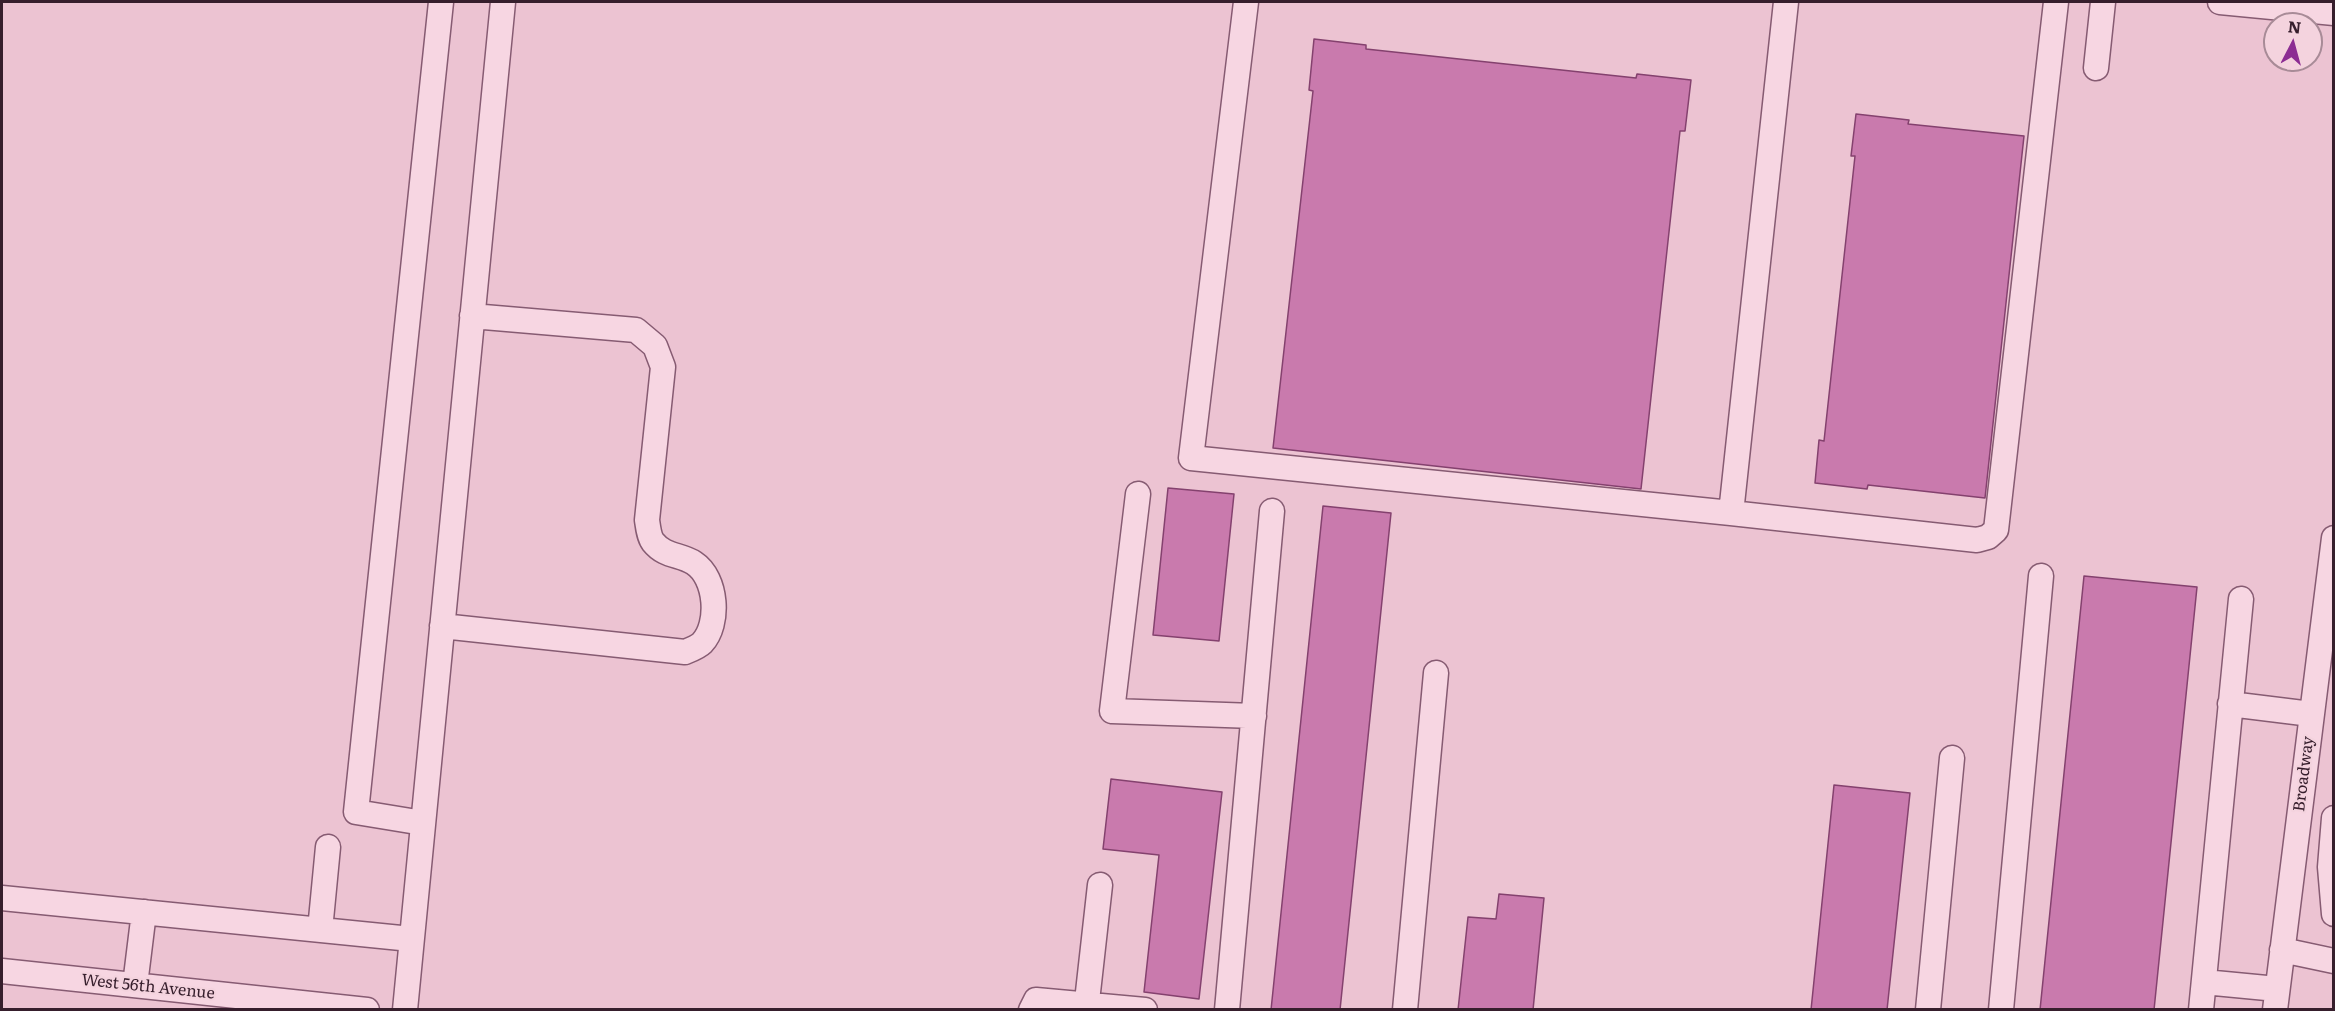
<!DOCTYPE html>
<style>
body{margin:0}
#map{position:relative;width:2335px;height:1011px;overflow:hidden;background:#ecc3d2;font-family:Literata,serif}
canvas{display:block}
.frame{position:absolute;inset:0;border:3px solid #361e2c;pointer-events:none}
.north{position:absolute;left:2263px;top:12px;width:60px;height:60px;box-sizing:border-box;background:#f4d3de;border:2px solid #a88b97;border-radius:50%;rotate:6deg;font-size:16px;font-weight:700;line-height:24px;text-align:center;color:#361e2c}
.north::after{content:'';display:block;margin:auto;width:21px;height:27px;background:#8c2d93;clip-path:polygon(50% 0,100% 100%,50% 72%,0 100%)}
</style>
<div id="map">
<canvas width="2335" height="1011"></canvas>
<div class="frame"></div>
<div class="north">N</div>
</div>
<script>
const g = document.querySelector('canvas').getContext('2d');
g.lineJoin = 'round';
function fill(path, color) { g.fillStyle = color; g.fill(path, 'evenodd'); }
function strokePath(path, color, width, dash) { g.strokeStyle = color; g.lineWidth = width; g.lineCap = dash ? 'butt' : 'round'; g.setLineDash(dash || []); g.stroke(path); }
function write(font, color, halo, rows, align = 'center') {
  g.font = font + ' Literata,serif'; g.lineWidth = 4.5; g.setLineDash([]); g.textBaseline = 'middle'; g.strokeStyle = halo; g.fillStyle = color; for (const [text, x, y, turn = 0] of rows) {
    g.save(); g.translate(x, y); g.rotate((+turn || 0) * Math.PI / 180); g.textAlign = isNaN(turn) ? turn : align; if (halo) g.strokeText(text, 0, 0); g.fillText(text, 0, 0); g.restore();
  }
}
const building = new Path2D(`
 M1314 39 1366 45V49L1636 78 1637 74 1691 80 1685 131H1680L1641 489 1273 448 1313 91 1309 90Z
 M1856 114 1909 120 1908 124 2024 136 1985 498 1868 485 1867 489 1815 483 1819 440 1824 441 1855 156H1851Z
 M1168 488 1234 494 1219 641 1153 635Z
 M1323 506 1391 513 1340 1010H1271Z
 M2084 576 2197 587 2154 1010H2040Z
 M1111 779 1222 792 1199 999 1144 992 1159 855 1103 849Z
 M1834 785 1910 793 1887 1010H1811Z
 M1499 894 1544 898 1533 1010H1458L1468 917 1496 919Z`);
const minor = new Path2D(`
 M1246 2 1191 458 1731 513 1786 2
 M2220 2 2334 13
 M2096 68 2103 2
 M1138 494 1112 711 1254 716
 M1731 513 1977 540 1988 537 1996 530 2056 2
 M442 626 685 652C690 650 698 647 702 643 720 624 717 578 694 563 680 554 665 557 653 542 649 537 648 527 647 520L663 367 655 346 636 330 472 316
 M2230 704 2311 714
 M2334 818 2330 867 2334 914
 M423 823 356 812 441 2
 M2 898 411 939
 M320 930 328 847
 M2282 950 2334 961
 M2 971 367 1010
 M2204 982 2277 989
 M135 985 144 912
 M405 1010 503 2
 M1031 1010 1036 1000 1145 1010
 M1086 1010 1100 885
 M1227 1010 1272 511
 M1405 1010 1436 673
 M1928 1010 1952 758
 M2001 1010 2041 576
 M2201 1010 2241 599
 M2275 1010 2334 538`);
const streetNames = [
 ["Broadway",2304,774,-83],
 ["West 56th Avenue",148,987,6]
];
fill(building, '#c97aad');
strokePath(building, '#84416e', 1.5);
strokePath(minor, '#865b72', 27);
strokePath(minor, '#f7d6e2', 24);
write('16px', '#361e2c', '#f4d3de', streetNames);
</script>
